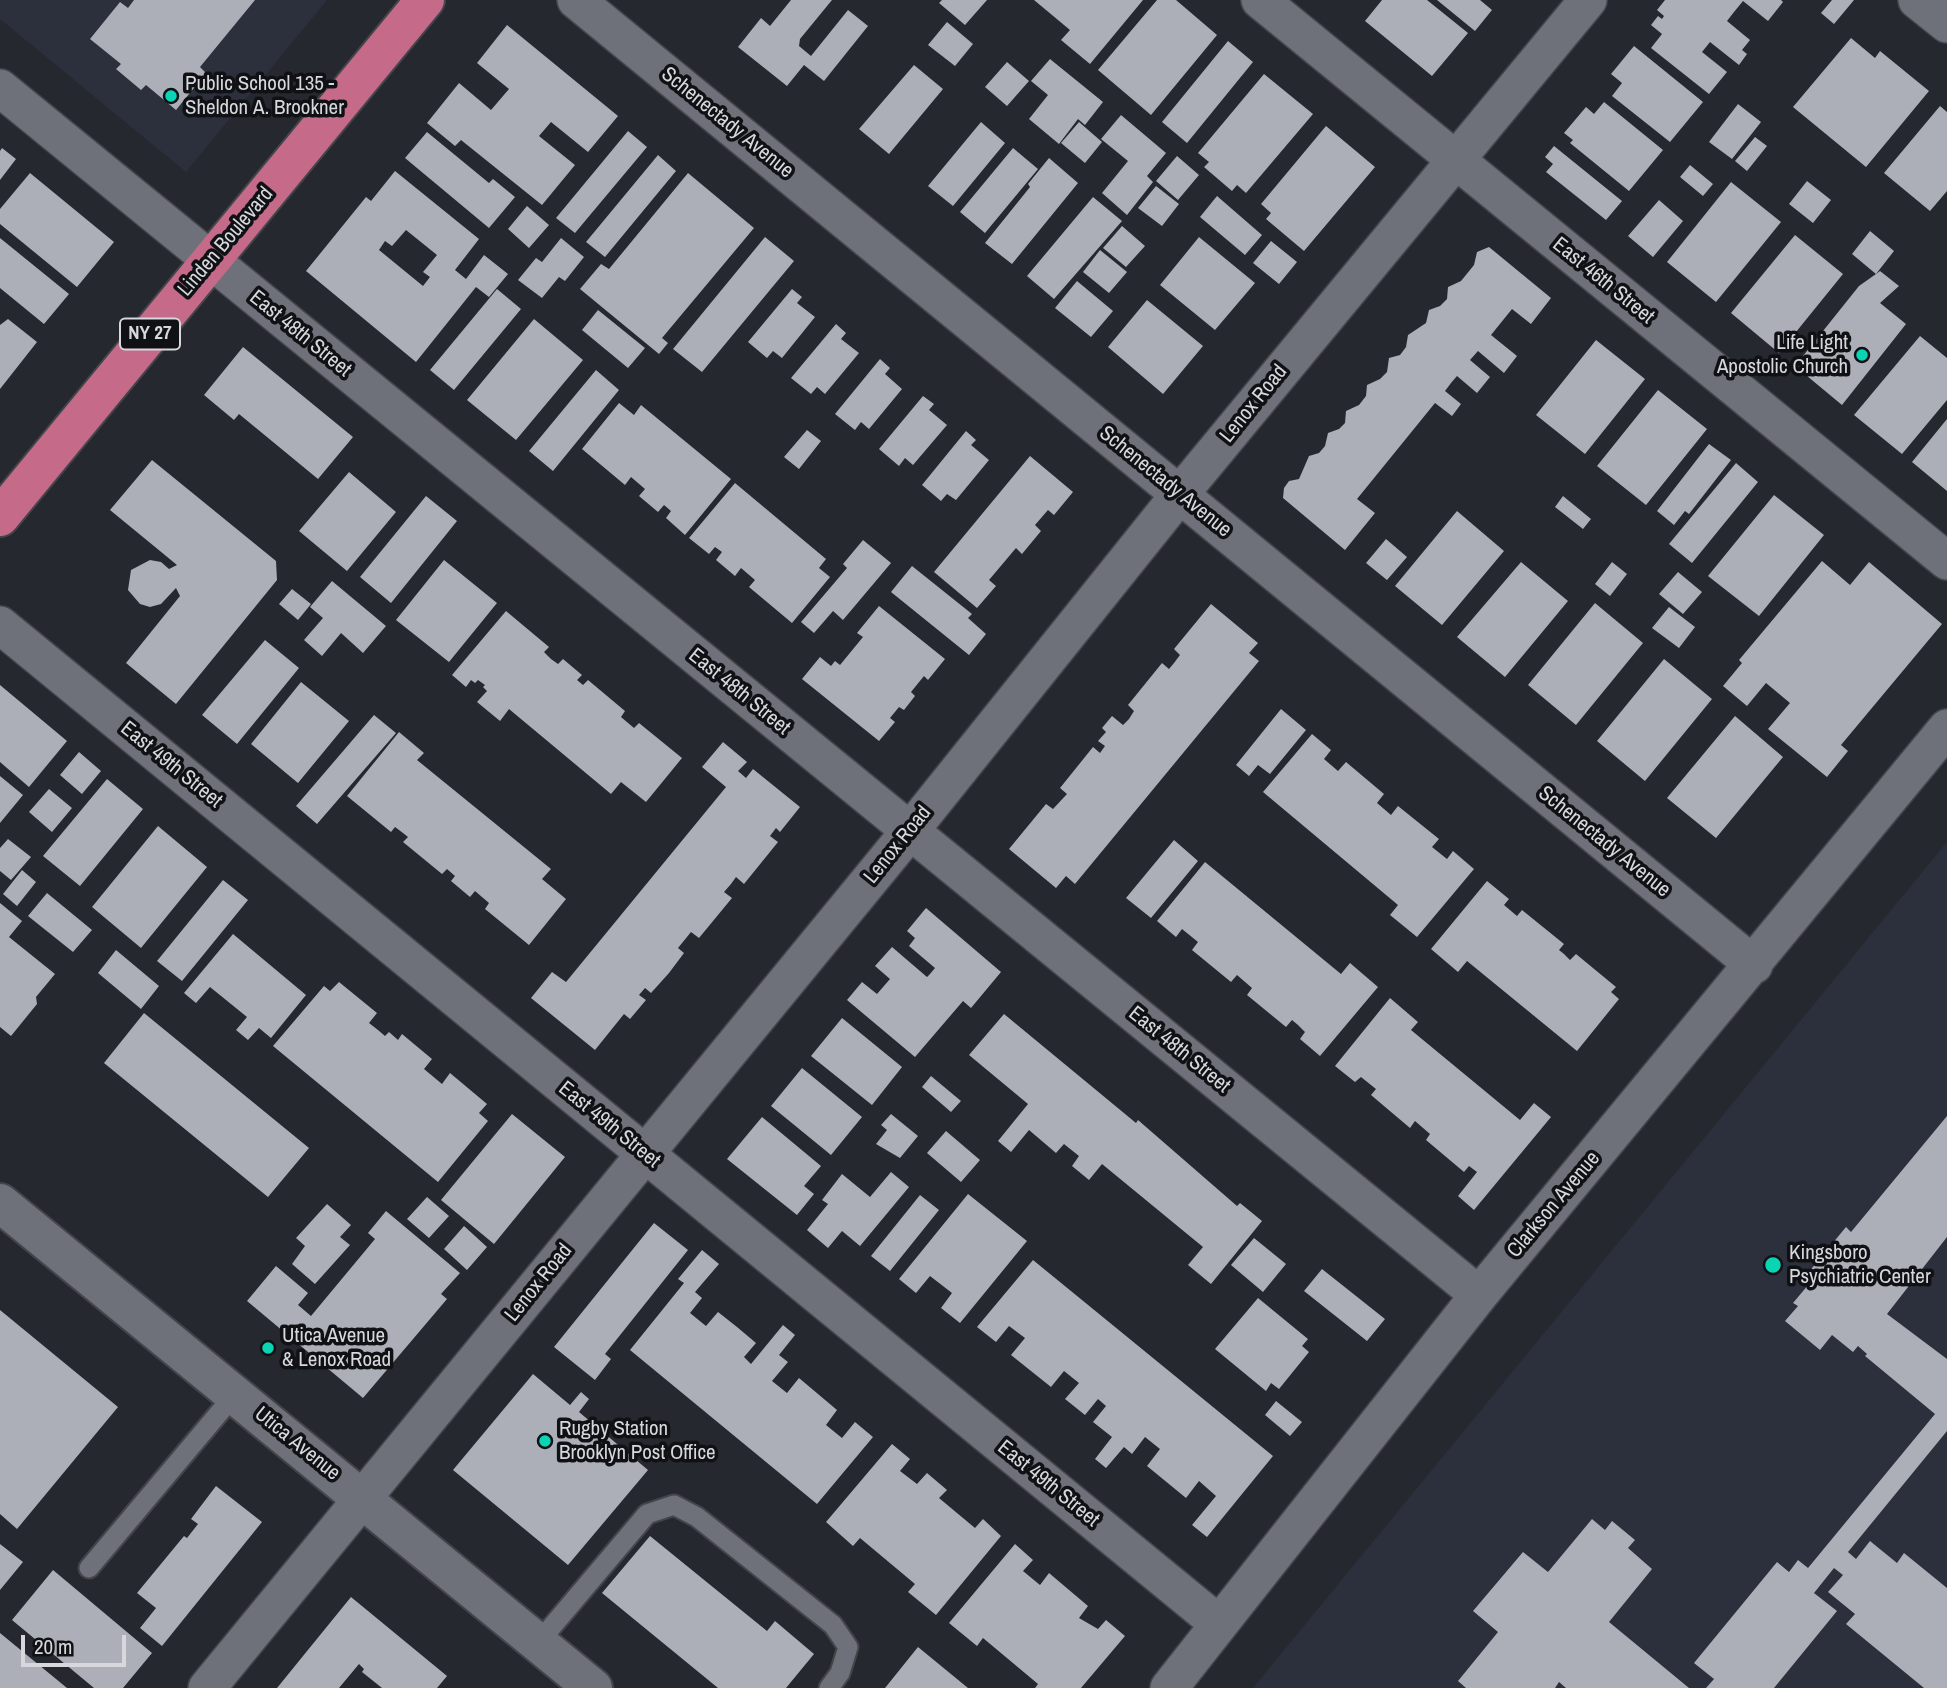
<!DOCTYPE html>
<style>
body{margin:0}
#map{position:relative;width:1947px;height:1688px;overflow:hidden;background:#26282f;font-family:"Archivo Narrow",sans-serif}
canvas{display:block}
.scale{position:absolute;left:21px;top:1635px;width:105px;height:32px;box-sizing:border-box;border:4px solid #d7d8dd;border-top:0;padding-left:9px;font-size:21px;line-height:24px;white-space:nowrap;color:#d7d8dd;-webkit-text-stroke:5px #101114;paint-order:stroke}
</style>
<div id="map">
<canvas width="1947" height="1688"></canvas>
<div class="scale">20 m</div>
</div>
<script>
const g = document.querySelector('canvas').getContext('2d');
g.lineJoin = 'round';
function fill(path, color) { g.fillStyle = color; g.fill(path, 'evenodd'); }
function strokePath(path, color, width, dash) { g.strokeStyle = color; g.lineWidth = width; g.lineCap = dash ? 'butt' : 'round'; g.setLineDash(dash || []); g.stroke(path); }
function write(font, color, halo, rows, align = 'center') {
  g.font = font + ' "Archivo Narrow",sans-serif'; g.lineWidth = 7; g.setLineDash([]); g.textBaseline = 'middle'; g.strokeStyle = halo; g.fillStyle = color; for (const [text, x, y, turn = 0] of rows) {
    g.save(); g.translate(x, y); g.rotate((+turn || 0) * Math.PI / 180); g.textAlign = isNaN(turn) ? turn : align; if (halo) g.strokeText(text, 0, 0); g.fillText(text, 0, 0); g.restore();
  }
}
const built = new Path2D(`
 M0 0H327L186 172 0 19Z
 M1947 842V1688H1253Z`);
const building = new Path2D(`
 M134 0H255L200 67 206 73 176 110 146 85 141 90 116 69 121 64 90 39 120 2 128 8Z
 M791 0H832L800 39 799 46 811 56 848 10 868 26 824 81 804 65 787 86 738 47 761 18 770 26Z
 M942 0H987L965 25 939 3Z
 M1034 0H1143L1090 64 1061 40 1070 30Z
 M1157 0H1176L1217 35 1151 115 1098 70Z
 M1382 0H1427L1468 33 1432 76 1365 21Z
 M1437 0H1480L1492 10 1475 31Z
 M1665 0H1781L1783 2 1768 21 1743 1 1734 12 1727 21 1750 40 1742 50 1747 54 1739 65 1710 42 1702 52 1727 72 1709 94 1651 48 1662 34 1651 25 1658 16 1662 19 1664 16 1657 10Z
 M1832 0H1854L1834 24 1821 13Z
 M947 22 973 44 955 66 928 45Z
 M507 25 618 116 588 152 551 122 539 136 575 165 542 205 461 140 455 146 427 123 459 83 491 110 509 89 477 63Z
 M1851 38 1875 58 1880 51 1929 91 1866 167 1793 107Z
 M1228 41 1253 62 1187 143 1162 122Z
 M1634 46 1703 102 1670 142 1612 96 1622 83 1611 74Z
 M1050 59 1103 102 1085 125 1078 119 1059 144 1029 119 1048 95 1031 81Z
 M1007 62 1029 81 1007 106 985 87Z
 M914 65 943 89 889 154 859 129Z
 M1264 74 1313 114 1246 193 1237 185 1232 191 1204 167 1209 162 1198 153Z
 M1604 102 1663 150 1629 191 1570 143 1573 140 1564 133 1586 107 1594 114Z
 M1738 104 1761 122 1732 159 1709 142Z
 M1940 106 1947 112V191L1930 211 1884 173Z
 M1121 115 1166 153 1147 176 1153 182 1127 215 1102 193 1128 161 1101 139Z
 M981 122 1005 143 953 206 928 186Z
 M1079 122 1102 142 1085 163 1061 143Z
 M1326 126 1375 167 1304 251 1266 219 1271 213 1261 204Z
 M628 131 647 147 575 233 556 218Z
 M427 132 489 183 493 179 515 197 489 228 405 158Z
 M1755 137 1767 146 1747 171 1735 161Z
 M1554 146 1622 201 1606 220 1546 172 1553 164 1545 157Z
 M2 148 16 159 0 180V151Z
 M1013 148 1038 169 985 233 960 212Z
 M658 155 676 171 605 257 586 242Z
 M1177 156 1199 175 1178 200 1156 181Z
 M1049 158 1078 183 1012 264 985 243 1030 187 1028 184Z
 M1690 165 1713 184 1703 196 1680 177Z
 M395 171 479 239 455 270 466 279 484 255 508 274 489 297 476 287 416 362 306 271 366 197 371 201ZM406 230 437 255 423 272 430 277 423 286 379 250 385 241 392 246Z
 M30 173 114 242 77 287 0 224V209Z
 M688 173 754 228 662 338 668 343 659 354 580 289 601 264 609 269Z
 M1807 181 1831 200 1813 223 1789 204Z
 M1731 182 1781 222 1716 302 1667 262Z
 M1156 186 1179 204 1162 226 1138 208Z
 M1217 196 1262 235 1245 255 1200 217Z
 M1093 197 1122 221 1054 299 1027 276Z
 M1659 200 1683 221 1653 257 1628 236Z
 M527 206 549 225 529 248 508 229Z
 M1122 226 1145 246 1126 267 1103 248Z
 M1870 231 1894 251 1876 274 1880 271 1899 286 1880 303 1906 324 1842 405 1795 366 1859 286 1876 274 1852 254Z
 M1795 235 1843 274 1779 353 1731 313Z
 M765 237 794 261 702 372 673 349Z
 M1199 237 1255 283 1215 330 1160 285Z
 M0 238 69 294 44 324 0 288Z
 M561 238 584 257 565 281 559 277 542 298 518 280 536 258 542 262Z
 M1271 241 1297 262 1279 284 1253 263Z
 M1489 247 1551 298 1531 324 1512 309 1491 335 1517 356 1504 373 1478 351 1470 360 1490 377 1477 393 1457 376 1451 383 1445 391 1461 404 1452 416 1435 403 1357 499 1375 513 1345 550 1283 498 1284 488 1289 481 1299 479 1309 456 1319 453 1325 446 1328 433 1339 429 1345 423 1346 411 1359 405 1366 396 1367 385 1380 379 1387 372 1389 358 1400 355 1406 347 1408 335 1426 323 1429 310 1440 306 1447 299 1448 287 1461 281 1474 265 1477 252Z
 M1100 250 1127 272 1109 293 1083 272Z
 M1077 281 1113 311 1091 337 1055 308Z
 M497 289 521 309 454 390 430 370Z
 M792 289 802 297 797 303 815 317 782 358 773 351 767 358 748 342Z
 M1147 300 1203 346 1163 394 1108 347Z
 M598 310 645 348 628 368 582 330Z
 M8 319 37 342 0 389V325Z
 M534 319 583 360 516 440 467 400Z
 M836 324 846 333 841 339 859 353 825 394 817 387 811 394 791 378Z
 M1920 336 1947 358V400L1902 454 1854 415Z
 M1596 340 1645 379 1585 454 1536 415Z
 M243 347 353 437 318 479 239 414 234 420 204 395Z
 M880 359 890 368 885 374 902 389 869 429 861 422 855 430 835 414Z
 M596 370 619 390 553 471 529 451Z
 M1658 390 1707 429 1646 505 1597 466Z
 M923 396 934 404 929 410 947 425 913 465 905 458 899 466 879 449Z
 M619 403 634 415 641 405 731 479 685 535 666 518 671 511 664 505 658 512 639 496 645 489 631 477 625 485 582 449Z
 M1947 419V491L1912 462Z
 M807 430 821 441 799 469 784 457Z
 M966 431 976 440 971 445 989 460 956 500 947 494 941 501 922 485Z
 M1709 444 1731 460 1689 514 1685 511 1674 525 1657 511Z
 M1030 456 1073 492 1054 515 1048 510 1035 525 1041 531 1022 554 1016 548 989 580 996 586 977 608 934 572Z
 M152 460 276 561 277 580 176 704 126 663 180 596 176 588 161 604 150 607 140 604 128 590 131 570 150 560 161 562 169 569 177 565 110 510Z
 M1736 463 1758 482 1692 563 1669 544Z
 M349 472 396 512 347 571 299 531Z
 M735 483 826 559 819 568 830 577 792 623 749 587 755 580 741 568 735 576 716 560 722 552 715 547 709 554 689 538Z
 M1774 495 1824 535 1759 616 1708 576Z
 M426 496 457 521 391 603 360 577Z
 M1563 496 1591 519 1583 529 1555 507Z
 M1457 511 1504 551 1442 625 1395 586Z
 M1386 539 1407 557 1387 580 1366 563Z
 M863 540 891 563 843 620 833 611 814 633 801 622 847 568 843 564Z
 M444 560 497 603 449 662 396 620Z
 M1822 561 1850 585 1869 562 1942 624 1841 745 1848 751 1827 777 1768 729 1790 703 1766 683 1747 706 1723 686 1742 663 1739 660Z
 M1521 562 1568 601 1505 677 1457 637Z
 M1612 562 1627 574 1610 596 1595 584Z
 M912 566 972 614 968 618 986 634 969 655 891 592Z
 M1678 572 1702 592 1683 614 1659 594Z
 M332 581 386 626 363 653 341 633 322 656 304 640 323 618 310 607Z
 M292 589 311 604 298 620 279 604Z
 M1595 603 1643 643 1576 725 1528 685Z
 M1211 604 1258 643 1249 653 1259 661 1075 884 1066 876 1056 888 1009 849 1046 804 1053 809 1067 794 1060 788 1093 747 1100 753 1105 746 1098 741 1106 732 1102 728 1112 716 1123 725 1129 719 1134 711 1128 705 1162 663 1169 669 1174 663 1180 655 1174 649Z
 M879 606 945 659 928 680 924 676 911 692 915 696 904 710 899 707 890 718 895 722 879 741 802 679 820 657 831 666 835 661 840 665 863 637 857 633Z
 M1669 607 1695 627 1679 648 1652 628Z
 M506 611 549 647 544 652 551 659 558 664 563 659 582 675 577 680 583 685 588 680 625 711 621 717 634 728 639 723 682 758 646 802 621 782 611 794 509 709 500 721 477 702 487 691 483 687 485 685 478 680 475 683 471 680 466 687 452 675Z
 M265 640 299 668 237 744 202 715Z
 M1664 659 1712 699 1645 781 1597 741Z
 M301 682 349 721 298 783 251 744Z
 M0 685 67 741 29 787 0 762Z
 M1281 709 1306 730 1270 774 1258 765 1249 776 1236 765Z
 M374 715 396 733 317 824 296 806Z
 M1735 716 1783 757 1716 838 1667 798Z
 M399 732 424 753 417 760 551 869 542 879 566 899 529 945 485 909 489 903 475 891 470 897 451 881 455 876 447 869 442 874 403 842 408 837 403 833 395 827 391 832 347 796Z
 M1312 734 1331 750 1324 759 1338 771 1346 762 1384 794 1377 803 1391 815 1398 806 1439 839 1432 847 1447 859 1453 851 1474 869 1417 937 1390 915 1398 905 1263 792Z
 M723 742 747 762 738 771 746 778 753 769 800 807 780 832 776 828 770 836 778 842 744 884 736 877 731 884 724 892 732 898 699 938 691 932 678 948 684 953 669 973 651 993 645 988 639 995 646 1000 630 1019 624 1014 595 1050 531 998 552 972 566 982 726 787 702 767Z
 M79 752 101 771 82 794 60 775Z
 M0 776 23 795 0 823Z
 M107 779 143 809 80 886 43 856Z
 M49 789 72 808 52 832 29 812Z
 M158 826 207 867 141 948 92 907Z
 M8 839 31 857 11 880 0 871V848Z
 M1174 840 1198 861 1151 918 1126 898Z
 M1205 862 1341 974 1350 963 1378 987 1320 1056 1300 1039 1305 1032 1298 1025 1292 1020 1286 1027 1247 995 1252 988 1237 975 1231 982 1192 950 1198 942 1182 929 1176 937 1157 921Z
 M22 870 36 882 17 906 3 894Z
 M223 880 248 900 182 981 157 961Z
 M1487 881 1509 899 1504 905 1517 916 1522 910 1564 944 1559 950 1564 954 1570 960 1576 954 1616 987 1611 992 1619 999 1577 1051 1467 961 1458 972 1431 949Z
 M47 893 92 930 73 952 28 916Z
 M0 903 22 921 9 937 55 974 36 997 37 1004 11 1036 0 1027Z
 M926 908 1001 972 971 1008 963 1001 915 1057 847 1000 862 982 877 994 890 979 875 966 892 947 927 977 930 974 935 968 909 946 915 938 907 931Z
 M233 934 306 995 271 1038 259 1028 248 1040 236 1030 247 1017 210 987 196 1003 184 993Z
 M116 950 159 986 141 1009 98 973Z
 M339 982 377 1013 369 1023 378 1030 385 1036 389 1032 398 1040 402 1034 432 1059 424 1069 442 1084 450 1073 487 1104 479 1113 488 1121 438 1182 273 1046 324 986 330 991Z
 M1390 998 1418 1022 1411 1030 1520 1120 1534 1103 1551 1117 1474 1210 1458 1196 1477 1172 1469 1166 1464 1172 1426 1140 1430 1134 1415 1121 1410 1128 1371 1095 1376 1089 1361 1077 1355 1082 1335 1066Z
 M144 1013 309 1148 268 1197 104 1063Z
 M1004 1014 1136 1123 1138 1120 1237 1206 1240 1203 1262 1221 1211 1284 1188 1265 1203 1247 1102 1164 1089 1180 1072 1166 1079 1156 1064 1144 1056 1153 1029 1130 1011 1152 998 1141 1028 1104 969 1055Z
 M842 1018 902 1067 872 1105 811 1056Z
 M802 1068 862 1117 831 1155 771 1106Z
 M931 1076 961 1101 951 1112 922 1087Z
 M512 1114 565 1157 494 1244 441 1200Z
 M891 1114 918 1136 900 1158 876 1144 887 1130 881 1125Z
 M1947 1116V1237L1887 1314 1947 1359V1431L1848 1552 1856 1559 1870 1541 1897 1563 1904 1553 1947 1588V1688H1924L1846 1624 1855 1614 1828 1592 1843 1575 1834 1568 1814 1593 1837 1611 1774 1688H1706L1714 1679 1694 1663 1777 1562 1789 1572 1798 1560 1808 1568 1935 1414 1865 1356 1867 1354 1858 1346 1853 1352 1832 1335 1820 1350 1785 1321 1798 1306 1793 1303 1809 1284 1803 1279 1846 1227 1851 1232Z
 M762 1117 821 1166 804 1186 814 1194 797 1215 727 1159Z
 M946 1131 980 1160 961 1182 927 1153Z
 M891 1172 909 1187 860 1246 842 1231 828 1248 807 1230 828 1204 822 1200 842 1174 870 1197Z
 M968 1194 1027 1241 960 1323 941 1308 952 1293 930 1276 916 1293 899 1279Z
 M920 1195 939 1210 890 1271 871 1256Z
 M427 1197 449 1216 429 1238 407 1219Z
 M327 1204 351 1225 340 1237 350 1245 315 1284 292 1264 305 1246 296 1238Z
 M386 1211 460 1273 441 1294 447 1299 363 1398 247 1301 276 1266 308 1293 298 1305 311 1316 375 1239 368 1233Z
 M654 1223 688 1250 605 1354 611 1359 595 1380 554 1347Z
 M464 1226 487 1247 467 1270 444 1249Z
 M1254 1238 1286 1264 1263 1292 1231 1265Z
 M702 1250 719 1264 695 1292 702 1298 690 1313 706 1326 718 1312 737 1327 756 1343 744 1357 751 1364 783 1325 795 1335 779 1355 788 1362 772 1381 787 1393 799 1378 837 1410 826 1425 842 1438 855 1422 873 1437 817 1504 630 1350 684 1283 678 1279Z
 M1033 1260 1273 1456 1207 1537 1192 1525 1216 1496 1199 1481 1186 1498 1147 1466 1160 1449 1145 1437 1132 1454 1124 1447 1106 1468 1095 1459 1112 1437 1093 1422 1106 1406 1098 1399 1085 1415 1065 1399 1079 1383 1064 1371 1051 1387 1011 1355 1025 1338 1009 1326 996 1342 977 1327Z
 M1322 1269 1385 1319 1367 1341 1304 1291Z
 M1258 1298 1308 1339 1302 1346 1309 1352 1279 1389 1271 1383 1266 1391 1215 1349Z
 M0 1310 118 1407 17 1529 0 1514Z
 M533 1374 570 1405 581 1392 589 1399 579 1412 648 1470 568 1565 453 1470Z
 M1276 1401 1302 1422 1290 1436 1265 1415Z
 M892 1444 910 1459 900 1471 917 1484 927 1473 947 1490 939 1498 975 1528 983 1519 1001 1536 936 1615 908 1592 915 1584 860 1538 853 1546 826 1522Z
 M216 1486 262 1522 162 1646 140 1628 156 1608 137 1593 184 1536 187 1538 198 1524 191 1519Z
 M1592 1519 1605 1530 1612 1521 1635 1540 1628 1548 1652 1569 1609 1622 1689 1688H1566L1559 1682 1555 1688H1466L1458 1681 1498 1632 1473 1611 1523 1552 1548 1572Z
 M650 1536 767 1631 775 1621 814 1654 786 1688H718L602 1593Z
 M0 1544 23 1562 0 1590Z
 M1015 1544 1033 1560 1023 1571 1040 1585 1049 1573 1088 1606 1079 1618 1098 1629 1106 1620 1125 1636 1081 1688H1035L1038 1684 983 1638 977 1646 949 1623Z
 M53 1570 152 1653 123 1688H94L12 1620Z
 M351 1597 447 1676 437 1688H382L362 1672 364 1669 359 1664 339 1688H277Z
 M0 1633 67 1688H0Z
 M918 1647 968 1688H885Z`);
const lane = new Path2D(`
 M89 1568 235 1394
 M538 1643 647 1514 674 1505 697 1517 833 1625 848 1647 840 1673 829 1688`);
const street = new Path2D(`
 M576 0 1754 965
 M1260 0 1947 561
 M1917 0 1947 24
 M0 88 1479 1295
 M0 625 1219 1624
 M207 1688 910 831 1180 494 1588 0
 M1169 1688 1479 1295 1947 728`);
const secondary = new Path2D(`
 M0 1203 593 1688`);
const highway = new Path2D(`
 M0 517 425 0`);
const markers = [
 [171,96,7,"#09d5b5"],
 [1862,355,7,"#09d5b5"],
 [1773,1265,9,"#09d5b5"],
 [268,1348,7,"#09d5b5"],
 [545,1441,7,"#09d5b5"]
];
const shields = [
 [150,334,60]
];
const shieldNames = [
 ["NY 27",150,334]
];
const poiNames = [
 ["Public School 135 -",185,84],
 ["Sheldon A. Brookner",185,108],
 ["Life Light",1848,343,"right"],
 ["Apostolic Church",1848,367,"right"],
 ["Kingsboro",1789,1253],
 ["Psychiatric Center",1789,1277],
 ["Utica Avenue",282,1336],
 ["& Lenox Road",282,1360],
 ["Rugby Station",559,1429],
 ["Brooklyn Post Office",559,1453]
];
const streetNames = [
 ["Schenectady Avenue",727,123,39],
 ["Linden Boulevard",226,242,-50],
 ["East 46th Street",1603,281,39],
 ["East 48th Street",300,334,39],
 ["Lenox Road",1254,404,-51],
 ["Schenectady Avenue",1165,482,39],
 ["East 48th Street",739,692,39],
 ["East 49th Street",171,765,39],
 ["Schenectady Avenue",1604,842,39],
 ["Lenox Road",898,845,-51],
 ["East 48th Street",1179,1050,39],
 ["East 49th Street",609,1125,39],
 ["Clarkson Avenue",1554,1205,-50],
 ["Lenox Road",539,1283,-51],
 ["Utica Avenue",297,1444,39],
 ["East 49th Street",1048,1484,39]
];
fill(built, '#2c303c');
fill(building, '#acafb8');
strokePath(lane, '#43454a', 23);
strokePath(street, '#43454a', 40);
strokePath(secondary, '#43454a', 42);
strokePath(highway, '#43454a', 42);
strokePath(lane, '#6e7179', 19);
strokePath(street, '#6e7179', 37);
strokePath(secondary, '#6e7179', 38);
strokePath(highway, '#c56a89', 38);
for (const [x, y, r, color] of markers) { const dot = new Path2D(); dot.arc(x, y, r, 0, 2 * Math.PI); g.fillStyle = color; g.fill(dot); strokePath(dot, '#101114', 2.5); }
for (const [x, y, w] of shields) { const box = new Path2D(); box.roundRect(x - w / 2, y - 15.5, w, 31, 5); g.fillStyle = '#101114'; g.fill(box); strokePath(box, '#d7d8dd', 2); }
write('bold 19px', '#d7d8dd', null, shieldNames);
write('21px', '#d7d8dd', '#101114', poiNames, 'left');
write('21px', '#d7d8dd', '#101114', streetNames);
</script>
